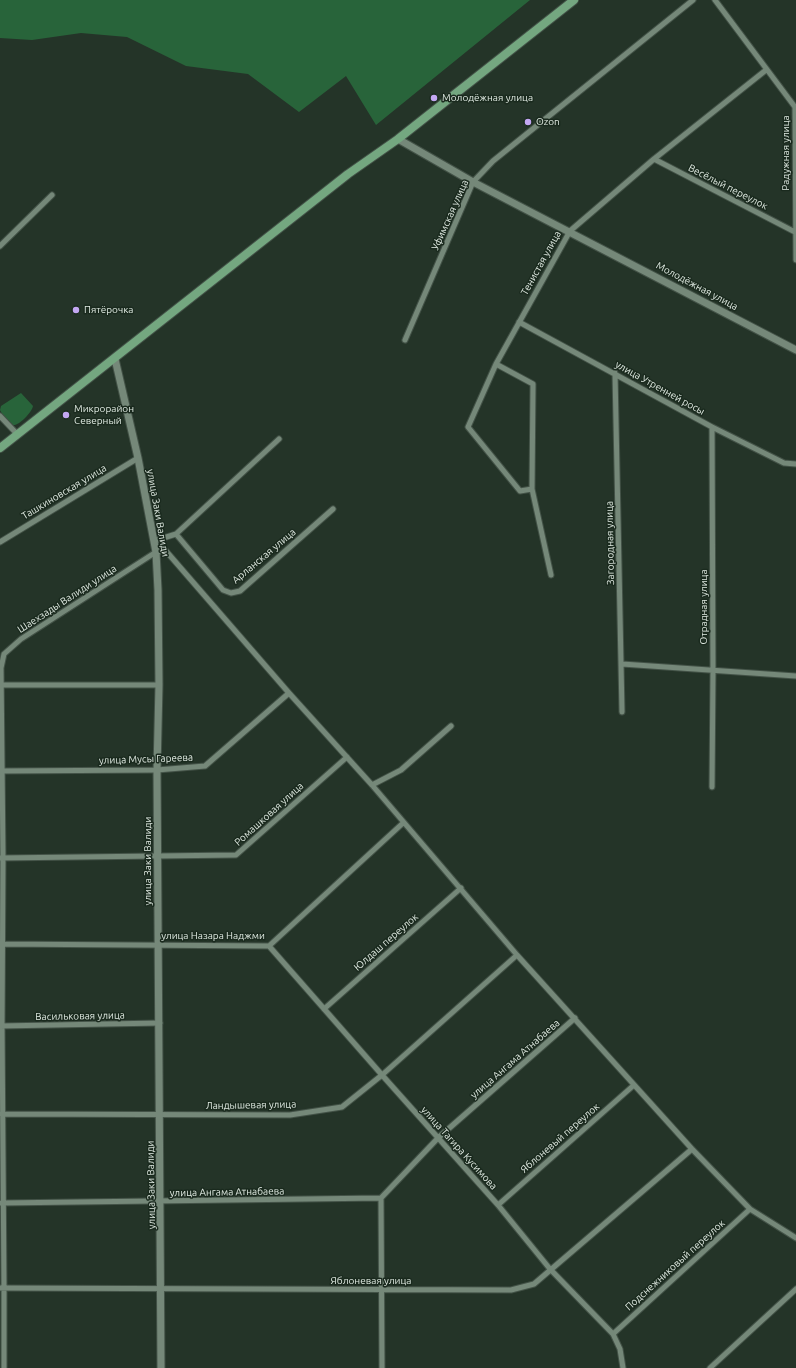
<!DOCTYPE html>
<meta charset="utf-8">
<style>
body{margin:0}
canvas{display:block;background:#243428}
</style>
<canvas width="796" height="1368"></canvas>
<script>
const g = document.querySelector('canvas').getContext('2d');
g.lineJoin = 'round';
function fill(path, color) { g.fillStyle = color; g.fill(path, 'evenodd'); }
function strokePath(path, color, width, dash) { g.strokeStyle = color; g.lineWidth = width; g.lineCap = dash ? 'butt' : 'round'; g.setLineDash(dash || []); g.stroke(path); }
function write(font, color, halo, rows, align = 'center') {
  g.font = font + ' Ubuntu,sans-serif'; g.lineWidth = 3; g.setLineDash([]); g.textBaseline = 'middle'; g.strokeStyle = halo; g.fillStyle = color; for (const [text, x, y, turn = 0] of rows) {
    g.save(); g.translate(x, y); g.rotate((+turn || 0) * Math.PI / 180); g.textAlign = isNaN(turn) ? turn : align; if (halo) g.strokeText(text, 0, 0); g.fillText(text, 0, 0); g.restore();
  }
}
const green = new Path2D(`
 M0 0H530L376 125 346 76 299 112 248 74 186 66 127 37 81 33 32 40 0 38Z
 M21 393 33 406C32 412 19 426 13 425 8 424 2 414 0 410L1 406Z`);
const street = new Path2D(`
 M715 0 795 107 796 260
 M654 159 795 232
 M0 246 52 195
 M519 322 712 427 784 463 796 464
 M405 340 473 182 493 161 693 0
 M496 364 533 384 532 489 551 575
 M615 373 622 712
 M0 416 18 435
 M532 489 520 491 468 427 496 364 570 231 654 159 766 70
 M176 534 223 590 231 593 240 591 333 509
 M154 541 176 534 279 439
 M0 542 138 458
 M622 664 796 676
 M0 685H159
 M0 771 157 770 205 766 289 693
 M372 785 401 770 451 726
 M712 787 713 671 712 427
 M0 858 236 855 347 757
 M0 944 269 946 403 823
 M269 946 382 1075 498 1205 550 1269 613 1334 620 1349 623 1368
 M324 1009 461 888
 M0 1026 160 1023
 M1 1114 290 1115 342 1107 382 1075 517 955
 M1 1203 381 1198
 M498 1205 634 1085
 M0 1288 511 1290 534 1284 692 1149
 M613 1334 750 1209
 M4 1368V1288L2 1026 3 858 1 668 4 654 21 639 156 552 166 551 289 693 372 785 517 955 692 1149 750 1209 796 1238
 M382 1368 381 1198 438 1138 575 1018
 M710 1368 796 1289`);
const secondary = new Path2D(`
 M398 139 473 182 796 350
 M115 359 138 458 156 552 158 590 159 685 157 770 161 1368`);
const primary = new Path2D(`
 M0 448 348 174 398 139 574 0`);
const markers = [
 [434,98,4,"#c3a7f2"],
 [528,122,4,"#c3a7f2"],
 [76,310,4,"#c3a7f2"],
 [66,415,4,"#c3a7f2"]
];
const poiNames = [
 ["Молодёжная улица",442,98],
 ["Ozon",536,122],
 ["Пятёрочка",84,310],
 ["Микрорайон",74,409],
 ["Северный",74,421]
];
const streetNames = [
 ["Радужная улица",786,153,-90],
 ["Весёлый переулок",728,187,27],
 ["Уфимская улица",450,215,-66],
 ["Тенистая улица",541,263,-61],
 ["Молодёжная улица",697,286,28],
 ["улица Утренней росы",660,388,29],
 ["Ташкиновская улица",64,492,-31],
 ["улица Заки Валиди",158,513,80],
 ["Загородная улица",610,543,-91],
 ["Арланская улица",264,556,-40],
 ["Шаехзады Валиди улица",67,599,-33],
 ["Отрадная улица",704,607,-90],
 ["улица Мусы Гареева",146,759,-2],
 ["Ромашковая улица",269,814,-42],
 ["улица Заки Валиди",148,861,-90],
 ["улица Назара Наджми",213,936],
 ["Юлдаш переулок",386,942,-41],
 ["Васильковая улица",80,1016,-1],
 ["улица Ангама Атнабаева",515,1059,-41],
 ["Ландышевая улица",251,1105,-1],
 ["Яблоневый переулок",560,1138,-41],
 ["улица Тагира Кусимова",459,1148,48],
 ["улица Заки Валиди",151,1185,-91],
 ["улица Ангама Атнабаева",227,1192,-1],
 ["Подснежниковый переулок",675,1265,-42],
 ["Яблоневая улица",371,1281]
];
fill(green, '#28643a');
strokePath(street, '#435247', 7);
strokePath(secondary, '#435247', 9);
strokePath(primary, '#435247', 10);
strokePath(street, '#758879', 5);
strokePath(secondary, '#758879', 7);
strokePath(primary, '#74a780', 8);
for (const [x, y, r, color] of markers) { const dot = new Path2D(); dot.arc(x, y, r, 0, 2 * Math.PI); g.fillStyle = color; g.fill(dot); strokePath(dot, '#1a2a1e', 1.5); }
write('10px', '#e0eae2', '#1a2a1e', poiNames, 'left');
write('10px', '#e0eae2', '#1a2a1e', streetNames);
</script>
